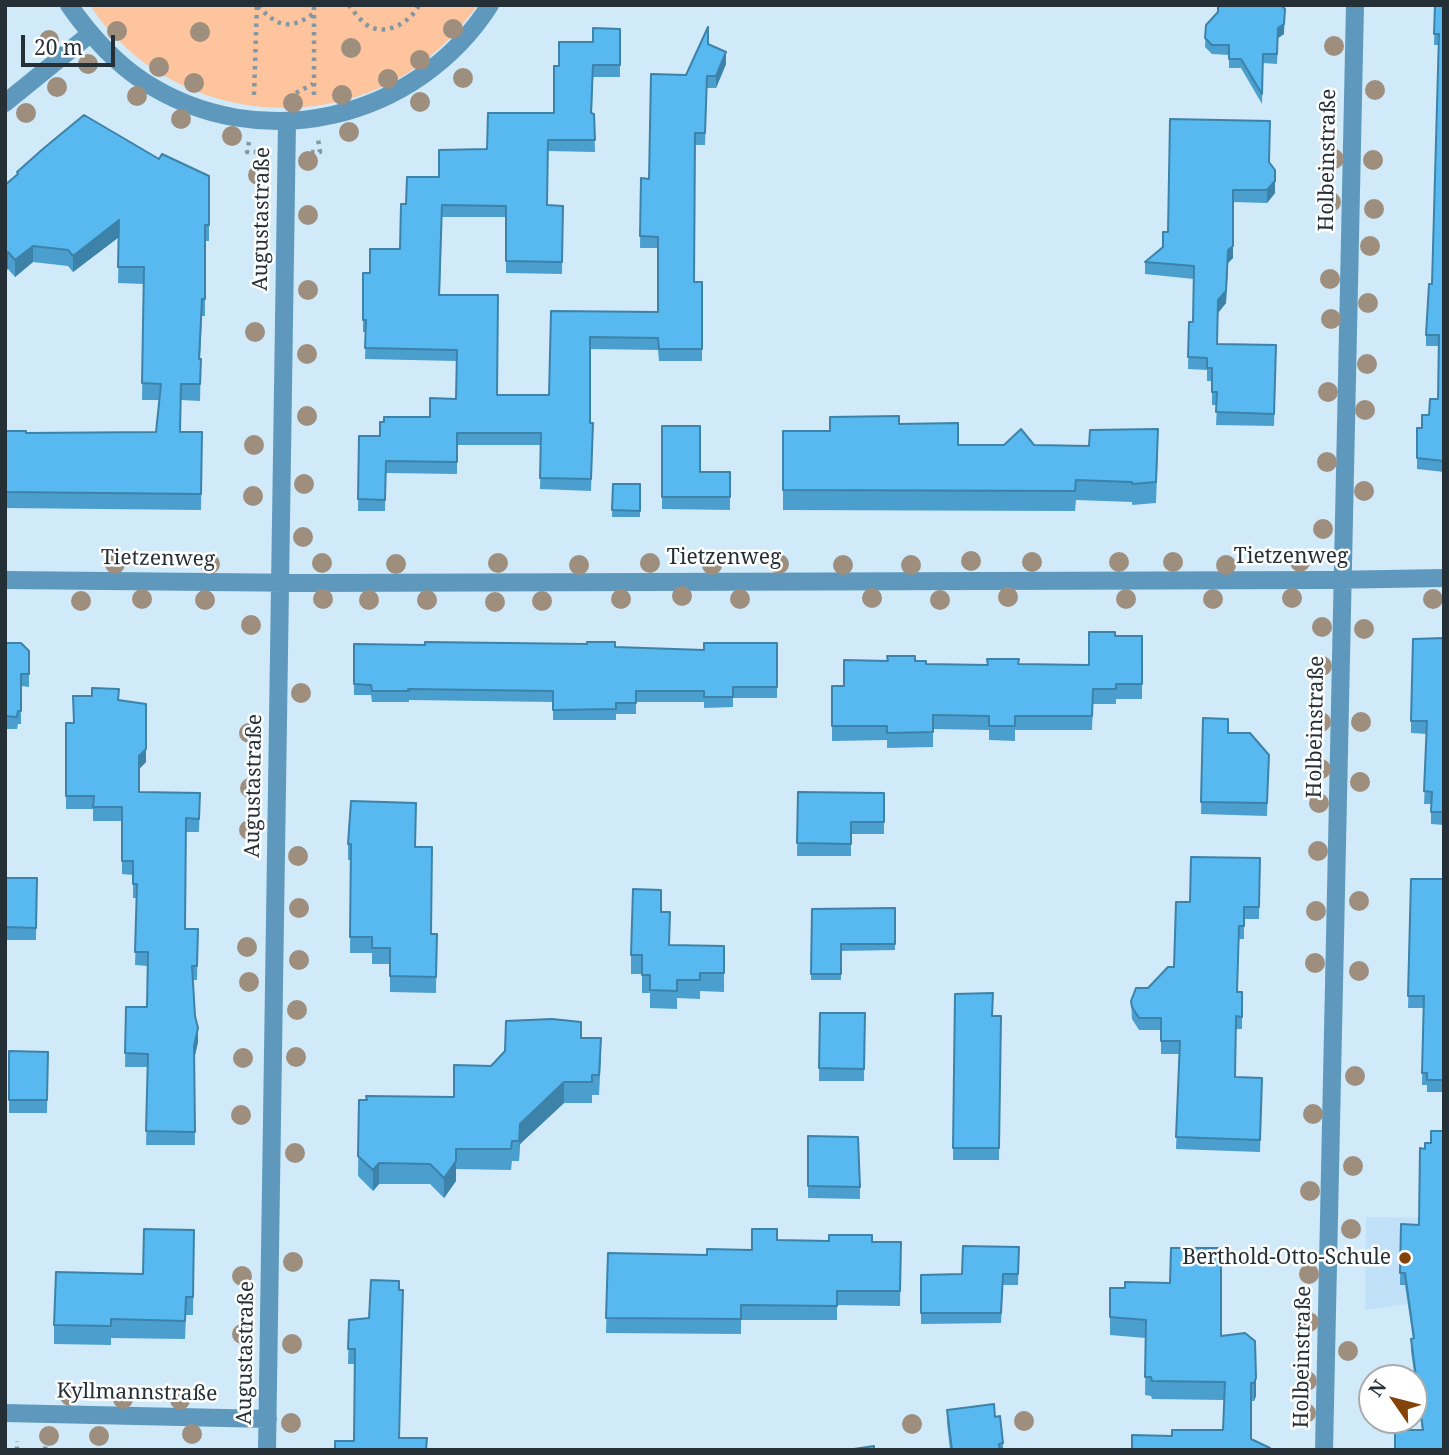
<!DOCTYPE html>
<meta charset="utf-8">
<style>
body{margin:0}
#map{position:relative;width:1449px;height:1455px;overflow:hidden;background:#d0eafa;font-family:"Noto Serif",serif}
canvas{display:block}
.frame{position:absolute;inset:0;border:7px solid #252f36;pointer-events:none}
.north{position:absolute;left:1358px;top:1364px;width:70px;height:70px;box-sizing:border-box;background:#fff;border:2px solid #a8acaf;border-radius:50%;rotate:305deg;font-size:19px;font-weight:700;line-height:28px;text-align:center;color:#252f36}
.north::after{content:'';display:block;margin:auto;width:24px;height:32px;background:#844409;clip-path:polygon(50% 0,100% 100%,50% 72%,0 100%)}
.scale{position:absolute;left:21px;top:35px;width:94px;height:32px;box-sizing:border-box;border:4px solid #252f36;border-top:0;padding-left:9px;font-size:21px;line-height:24px;white-space:nowrap;color:#252f36;-webkit-text-stroke:5px #fff;paint-order:stroke}
</style>
<div id="map">
<canvas width="1449" height="1455"></canvas>
<div class="frame"></div>
<div class="north">N</div>
<div class="scale">20 m</div>
</div>
<script>
const g = document.querySelector('canvas').getContext('2d');
g.lineJoin = 'round';
function fill(path, color) { g.fillStyle = color; g.fill(path, 'evenodd'); }
function strokePath(path, color, width, dash) { g.strokeStyle = color; g.lineWidth = width; g.lineCap = dash ? 'butt' : 'round'; g.setLineDash(dash || []); g.stroke(path); }
function write(font, color, halo, rows, align = 'center') {
  g.font = font + ' "Noto Serif",serif'; g.lineWidth = 5; g.setLineDash([]); g.textBaseline = 'middle'; g.strokeStyle = halo; g.fillStyle = color; for (const [text, x, y, turn = 0] of rows) {
    g.save(); g.translate(x, y); g.rotate((+turn || 0) * Math.PI / 180); g.textAlign = isNaN(turn) ? turn : align; if (halo) g.strokeText(text, 0, 0); g.fillText(text, 0, 0); g.restore();
  }
}
const built = new Path2D(`
 M1366 1217 1444 1218V1299L1365 1310Z`);
const green = new Path2D(`
 M90 5H478C455 35 429 62 396 80 292 136 155 106 90 5Z`);
const path = new Path2D(`
 M349 5C355 13 363 25 373 28 391 34 412 20 419 5
 M258 6C277 26 289 31 313 14
 M296 93 313 84
 M254 95 257 5
 M314 95V5
 M249 142 247 152H264
 M311 152H320L318 139
 M17 1450V1441
 M45 1450 46 1442`);
const street = new Path2D(`
 M69 5C90 35 113 61 143 81 259 157 416 121 490 5
 M5 103 90 34
 M5 580 310 583 1327 580 1444 578
 M5 1413 268 1419
 M267 1450 287 122
 M1324 1450 1355 5`);
const trees = [
 [453,29],
 [117,31],
 [200,32],
 [49,40],
 [1334,46],
 [351,48],
 [420,60],
 [88,64],
 [159,67],
 [463,78],
 [388,79],
 [194,83],
 [57,87],
 [1375,90],
 [342,95],
 [137,96],
 [420,102],
 [293,103],
 [26,113],
 [181,119],
 [349,132],
 [232,136],
 [1334,159],
 [1373,160],
 [308,161],
 [258,175],
 [1331,202],
 [1374,209],
 [308,215],
 [1370,246],
 [1330,279],
 [308,290],
 [1368,303],
 [1331,319],
 [255,332],
 [307,354],
 [1367,364],
 [1328,392],
 [1365,410],
 [307,416],
 [254,445],
 [1327,462],
 [304,484],
 [1364,491],
 [253,496],
 [1323,529],
 [303,537],
 [971,561],
 [1032,562],
 [1119,562],
 [1173,562],
 [1300,562],
 [322,563],
 [498,563],
 [650,563],
 [115,564],
 [210,564],
 [396,564],
 [779,564],
 [579,565],
 [712,565],
 [843,565],
 [911,565],
 [1226,565],
 [682,596],
 [1008,597],
 [872,598],
 [1292,598],
 [142,599],
 [323,599],
 [621,599],
 [740,599],
 [1126,599],
 [1213,599],
 [1433,599],
 [205,600],
 [369,600],
 [427,600],
 [940,600],
 [81,601],
 [542,601],
 [495,602],
 [251,625],
 [1322,627],
 [1364,629],
 [1322,666],
 [301,693],
 [1321,722],
 [1361,722],
 [249,733],
 [1321,769],
 [1360,782],
 [250,788],
 [1319,803],
 [249,830],
 [1318,851],
 [298,856],
 [1359,901],
 [299,908],
 [1316,911],
 [247,947],
 [299,960],
 [1315,963],
 [1359,971],
 [249,982],
 [297,1010],
 [296,1057],
 [243,1058],
 [1355,1076],
 [1313,1114],
 [241,1115],
 [295,1153],
 [1353,1166],
 [1310,1191],
 [1351,1229],
 [293,1262],
 [1309,1274],
 [242,1276],
 [1309,1322],
 [242,1334],
 [292,1344],
 [1348,1351],
 [1307,1381],
 [70,1396],
 [123,1399],
 [180,1400],
 [1306,1413],
 [1024,1421],
 [291,1423],
 [912,1424],
 [192,1434],
 [49,1436],
 [99,1436]
];
const wall = new Path2D(`
 M1435 5H1444V472L1417 469V428H1422L1438 399V346H1426V335L1432 284 1439 45H1434Z
 M1218 12 1284 34 1278 38 1277 64 1263 63 1262 104 1241 68H1229V55L1212 54 1205 47 1206 25Z
 M620 29V77H593L592 113 594 114 595 152 548 151 547 205 563 206 562 274 506 273V217H442L440 295 497 395H549L551 311 658 312V248H640L641 178 649 179 686 75 708 44 726 64 716 88H707L705 145H695L694 282H702V361H659L658 350 590 349V423H593L591 491 540 489 541 445H457V474L386 473 385 511H358L359 436H380L430 417 456 399 457 361 365 359 366 332H363V273H370L400 249 406 204 439 177 554 113 559 66 593 42Z
 M159 159 209 176V241H205V316H202L200 359H201L200 401 181 400 180 432H202L201 510 5 508V431L26 433 156 432 160 400H142L144 284 118 283 119 237 73 272 68 266 33 262 15 277 8 269 5 271V185L17 176V172Z
 M1269 162 1275 193 1267 203 1233 202V258L1228 263 1226 303 1218 313 1217 344 1276 345 1274 426 1216 425 1217 405H1212V381H1207V370L1188 369 1189 322H1193L1194 279 1145 274V262L1163 247 1168 232Z
 M899 424 958 445 1089 446 1158 450 1156 503 1132 505V502L1076 500 1075 511 783 510V431H830Z
 M662 426 700 472H730V510L662 509Z
 M613 484H640V517H612Z
 M1115 636H1142V699H1116V704H1093L1092 730H1015V741L989 740V730L933 729V747L887 748V740L832 741V686H844L915 661 926 664 988 665 1018 664 1089 665Z
 M1444 638V825L1431 824V804H1424L1427 734 1411 733V721Z
 M5 643 29 651V687L21 686V724H18L17 729H5Z
 M777 643V698H733V707L704 708V702H636V714H616V720H553V702L409 700V702H372L371 695H354V644L615 647 704 650Z
 M119 700 146 704V762L139 769V792L200 793 199 832H186L185 929H198L197 980H193L195 1016 198 1042 194 1059 195 1145H146L148 1067H125L126 1007H147L148 966 135 965 137 898H133V875L122 874V821H93V809H66V723H73Z
 M1203 718 1269 755 1267 816 1201 814Z
 M798 792 884 793V834H851V856H797Z
 M348 844 415 847 432 934H437L436 993 390 992V964H372V953H350L351 860H348Z
 M1260 858 1259 919H1244V939H1239L1237 992H1242V1029H1236L1235 1077 1262 1091 1260 1152 1176 1149 1179 1054H1161V1030H1139L1132 1019 1131 1001 1174 967 1190 902Z
 M5 878H37L36 940H5Z
 M1411 879H1444V1092H1427V1085H1422L1423 1008H1408Z
 M895 908V950L841 951V980H811L812 909Z
 M661 912 669 945 724 946V992L700 991V999L677 998V1009L650 1008V993H642V974H631V955Z
 M955 994 992 1016H1001L999 1160H953Z
 M820 1013H865L864 1081H819Z
 M581 1038 601 1059 599 1095H592V1103H564L520 1144 519 1161H512L511 1170 456 1169V1181L444 1198 430 1184H379L373 1191 358 1176 359 1100 454 1097 491 1066Z
 M9 1051 48 1052 47 1113H9Z
 M808 1136 860 1187V1199L808 1198Z
 M1401 1224 1444 1450 1422 1430 1411 1351V1339H1413L1405 1285H1400Z
 M194 1230 193 1315H186L185 1339 111 1338V1345L54 1344V1325L143 1274Z
 M777 1240 901 1242 900 1306 837 1305V1320H741V1334L606 1333 608 1253 707 1255 752 1250Z
 M1019 1247 1018 1285H1003L1001 1323 921 1324V1275L962 1274Z
 M1110 1288 1221 1336 1255 1341 1256 1396 1254 1401H1251V1439L1270 1450 1172 1436 1223 1430 1224 1400 1152 1399 1151 1396 1145 1395 1146 1338 1110 1335Z
 M349 1320 399 1438 354 1441 355 1364H348Z
 M947 1410 995 1417 1003 1443V1450H950L947 1423Z`);
const shadedWall = new Path2D(`
 M1285 9 1284 34 1278 38 1277 64 1278 28Z
 M726 52V64L716 88V76Z
 M1275 170V193L1267 203V190Z
 M1233 190V258L1228 263 1226 303 1218 313V300L1228 250Z
 M119 220V237L73 272V256Z
 M33 246V262L15 277V260Z
 M8 252V269L5 271V255Z
 M146 749V762L139 769V756Z
 M198 1028V1042L194 1060V1046Z
 M564 1082V1103L520 1144 519 1161 520 1124Z
 M456 1149V1181L444 1198V1178Z
 M379 1163V1184L373 1191V1170Z
 M1256 1378V1396L1254 1401V1383Z`);
const building = new Path2D(`
 M1218 5H1281L1285 9 1284 24 1278 28 1277 54H1263L1262 94 1241 59H1229V45H1212L1205 38 1206 25 1218 12Z
 M1435 5H1444V461L1417 458V428H1422V415H1429L1430 399H1438L1439 335H1426L1429 284H1432L1439 34H1434Z
 M708 27V44L726 52 716 76H707L705 133H695L694 282H702V349H659L658 338 590 337V423H593L591 479 540 478 541 433H457V462L386 461 385 500 358 499 359 436H380V422H384V417H430V398L456 399 457 350 365 348 366 320H363V273H370V249H400L401 204H406L407 177H439V150L487 149 488 113H554V66H559V42H593V28L620 29V65H593L591 113 594 114 595 140H548L547 205 563 206 562 262 506 261V206L442 205 439 295H498L497 395H549L551 311 658 312V237L640 236 641 178 649 179 651 74 686 75Z
 M84 115 159 159 162 154 209 176V225H205V299H202L199 359H201L200 384H181L180 432H202L201 494 5 492V431H26V433L156 432 161 384 142 383 144 267H118L119 220 73 256 68 250 33 246 15 260 8 252 5 255V185L18 174 17 172 44 148Z
 M1170 119 1270 121 1269 162 1275 170V181L1267 190H1233V246L1228 250 1226 291 1218 300 1217 344 1276 345 1274 414 1216 412 1217 392H1212V368H1207V358L1188 357 1189 322H1193L1194 266 1145 262 1163 247V232H1168Z
 M899 416V424L958 423V445H1004L1021 429 1034 445 1089 446 1090 430 1158 429 1156 482 1132 484V482L1076 480 1075 491 783 490V431H830V417Z
 M662 426H700V472H730V497H662Z
 M613 484H640V511L612 510Z
 M1089 632H1115V636H1142V684H1116V689H1093L1092 716H1015V726H989V716L933 715V732L887 733V726H832V686H844V660L888 661 887 656H915V661H926V664L988 665 987 659H1019L1018 664 1089 665Z
 M1444 638V812H1431L1432 792 1424 791 1427 721H1411L1413 639Z
 M425 642 587 644V642H615V647L704 650V643H777V687H733V697H704V691H636V703H616V709L553 710V691L408 689 409 691H372L371 685 354 684V644L425 645Z
 M5 643H21L29 651V674H21V711H18L17 717 5 716Z
 M92 688 119 689 118 700 146 704V749L139 756V792L200 793 199 819 186 818 185 929H198L197 966H192L195 1016 198 1028 194 1046 195 1132 146 1131 148 1054 125 1053 126 1007H147L148 952H135L137 884H133V861H122V807H93L94 796H66V723H74L73 696H92Z
 M1203 718 1228 719V733H1250L1269 755 1267 803 1201 802Z
 M798 792 884 793V822H851V844L797 843Z
 M351 801 416 803 415 847H432L431 934H437L436 977 390 976V948H372V937H350L351 844H348Z
 M1191 857 1260 858 1259 907H1244V926H1239L1237 992H1242V1017L1236 1016 1235 1077 1262 1078 1260 1140 1176 1137 1180 1041H1161V1018H1139L1132 1007 1131 1001 1136 988H1148L1168 967H1174L1176 902H1190Z
 M5 878H37L36 928 5 927Z
 M1411 879H1444V1080H1427V1073H1422L1424 996H1408Z
 M633 889 661 890V912H670L669 945 724 946V973H700V980H677V991L650 990V975H642V955H631Z
 M895 908V944H841V974H811L812 909Z
 M993 993 992 1016H1001L999 1148H953L955 994Z
 M820 1013H865L864 1069 819 1068Z
 M552 1019 581 1022V1038H601L599 1075H592V1082H564L520 1124 519 1141H512L511 1149H456V1161L444 1178 430 1164 379 1163 373 1170 358 1156 359 1100H367L366 1096 454 1097V1065L491 1066 505 1051 506 1021Z
 M9 1051 48 1052 47 1100H9Z
 M1431 1131H1444V1450H1395V1430H1423L1411 1339 1414 1338 1405 1273H1400L1401 1224 1419 1225 1420 1148 1425 1149V1143H1431Z
 M808 1136 858 1137 860 1187 808 1186Z
 M144 1229 194 1230 193 1297H186L185 1321 111 1319V1326L54 1325 56 1272 143 1274Z
 M752 1229H777V1240L829 1241V1235H872V1242H901L900 1291H837V1306L741 1305V1319L606 1318 608 1253 707 1255V1249L752 1250Z
 M963 1246 1019 1247 1018 1274H1003L1001 1313H921V1275L962 1274Z
 M1171 1248H1221V1336L1245 1333 1255 1341 1256 1378 1254 1383H1251V1439L1270 1448 1265 1450H1132V1435L1172 1436V1430H1223L1225 1382 1152 1381 1151 1377H1145L1146 1320 1110 1317V1288H1125V1282L1170 1283Z
 M371 1280 399 1281V1290H403L399 1438H427L426 1450H335V1441H354L355 1349H348L349 1320 369 1318Z
 M994 1404 995 1417 1000 1416 1003 1443 999 1444 1000 1450H952L947 1410Z
 M874 1446V1450H847Z`);
const markers = [
 [1405,1258,7,"#844409"]
];
const streetNames = [
 ["Holbeinstraße",1328,160,-89],
 ["Augustastraße",262,219,-89],
 ["Tietzenweg",1291,557],
 ["Tietzenweg",724,558],
 ["Tietzenweg",158,559,1],
 ["Holbeinstraße",1316,727,-89],
 ["Augustastraße",254,786,-89],
 ["Augustastraße",246,1353,-89],
 ["Holbeinstraße",1303,1357,-89],
 ["Kyllmannstraße",137,1393,1]
];
const poiNames = [
 ["Berthold-Otto-Schule",1391,1258]
];
fill(built, '#c0e1f7');
fill(green, '#fdc49d');
strokePath(path, '#8497a3', 4.5, [3.5, 5]);
strokePath(street, '#5e99bd', 18);
g.fillStyle = '#9e8e7d';
for (const [x, y] of trees) { g.beginPath(); g.arc(x, y, 10, 0, 2 * Math.PI); g.fill(); }
fill(wall, '#4b9fce');
fill(shadedWall, '#3d82a8');
fill(building, '#57b9f0');
strokePath(building, '#3d82a8', 2);
for (const [x, y, r, color] of markers) { const dot = new Path2D(); dot.arc(x, y, r, 0, 2 * Math.PI); g.fillStyle = color; g.fill(dot); strokePath(dot, '#fff', 2.5); }
write('21px', '#252f36', '#fff', streetNames);
write('21px', '#252f36', '#fff', poiNames, 'right');
</script>
